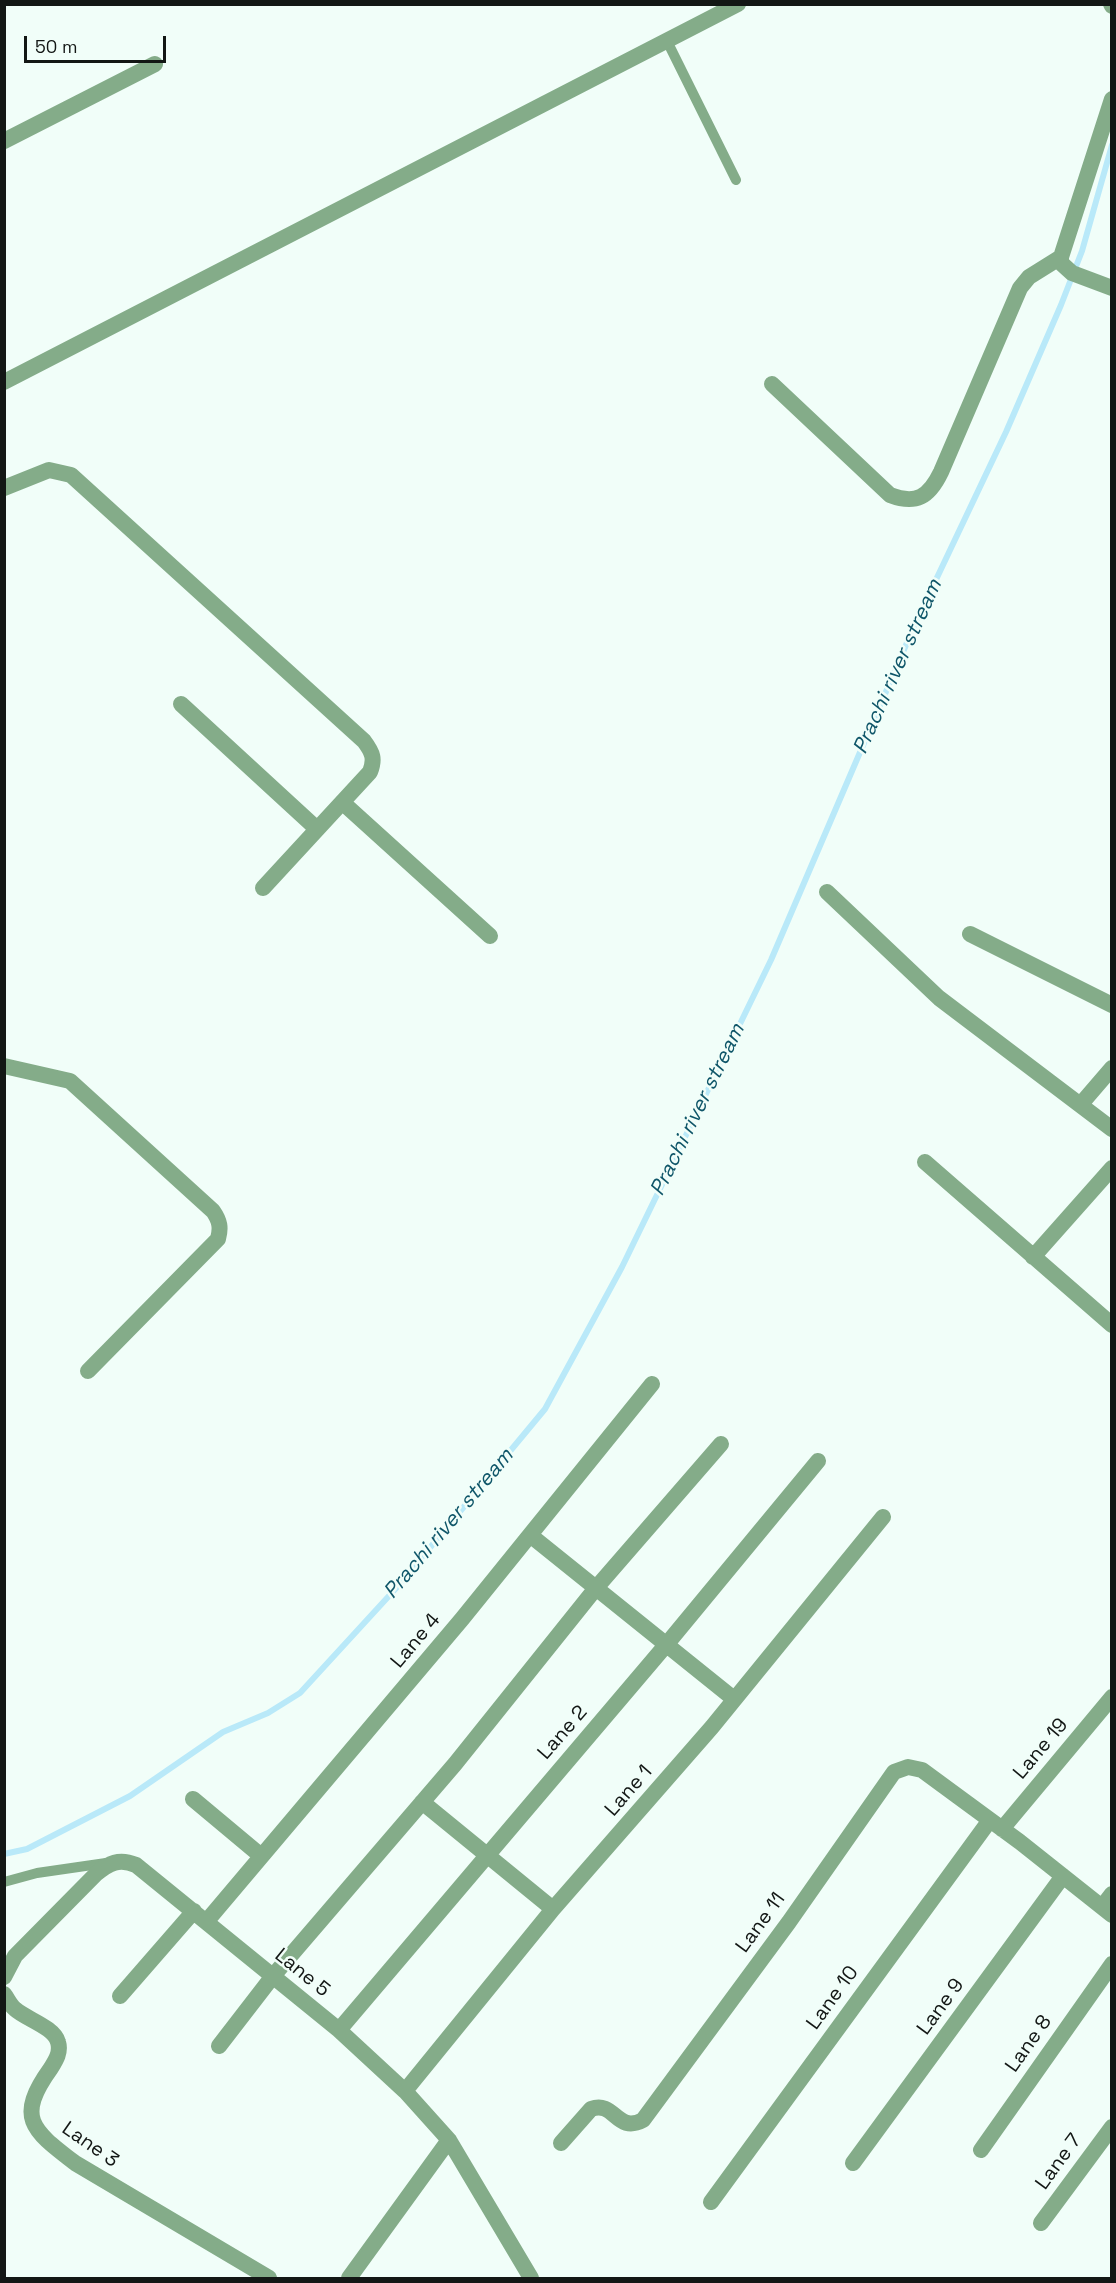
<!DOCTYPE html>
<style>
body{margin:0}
#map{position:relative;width:1116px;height:2283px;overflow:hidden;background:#f1fef9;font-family:"Space Grotesk",sans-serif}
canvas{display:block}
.frame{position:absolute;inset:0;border:6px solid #131715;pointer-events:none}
.scale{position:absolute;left:24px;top:36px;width:142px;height:27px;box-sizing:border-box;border:3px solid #131715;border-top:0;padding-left:8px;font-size:18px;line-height:21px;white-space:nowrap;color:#131715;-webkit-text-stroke:4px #f1fef9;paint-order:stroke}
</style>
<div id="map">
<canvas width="1116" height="2283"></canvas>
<div class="frame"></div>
<div class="scale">50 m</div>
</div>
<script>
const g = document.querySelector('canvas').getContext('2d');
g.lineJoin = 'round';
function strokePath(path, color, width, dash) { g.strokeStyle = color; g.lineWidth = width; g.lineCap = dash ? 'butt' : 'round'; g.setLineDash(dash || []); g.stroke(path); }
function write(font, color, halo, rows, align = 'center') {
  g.font = font + ' "Space Grotesk",sans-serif'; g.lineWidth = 5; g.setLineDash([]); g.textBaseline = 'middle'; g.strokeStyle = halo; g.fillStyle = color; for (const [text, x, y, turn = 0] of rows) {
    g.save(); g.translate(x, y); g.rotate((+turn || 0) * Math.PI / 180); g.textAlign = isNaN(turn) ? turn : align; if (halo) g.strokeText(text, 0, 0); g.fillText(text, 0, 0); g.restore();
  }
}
const stream = new Path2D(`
 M4 1854 27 1849 130 1796 223 1732 268 1713 300 1693 399 1585 545 1409 622 1267 771 960 915 624 1006 432 1061 305 1082 251 1112 145`);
const service = new Path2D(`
 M667 41 736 180
 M4 1882 37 1873 106 1863`);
const minor = new Path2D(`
 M1111 4 1112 6
 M1112 99 1061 257V263L1072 273 1112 288
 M4 141 155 64
 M4 382 738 4
 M772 384 890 495C916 505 929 497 941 472L1020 288 1029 277 1061 257
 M4 488 49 470 71 475 364 741C373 753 375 759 370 772L263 888
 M181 704 317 829
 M342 802 490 936
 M827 892 939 998 1112 1129
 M970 934 1112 1005
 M4 1066 70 1081 213 1211C220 1221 221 1228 218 1239L88 1371
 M1081 1104 1112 1068
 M925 1162 1112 1325
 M1033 1257 1112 1168
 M530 1535 734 1699
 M193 1799 260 1855
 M422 1802 553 1909
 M1002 1829 1112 1697
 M1102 1907 1112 1894
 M206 1922 462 1619 652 1384
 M4 1977 15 1956 96 1874C109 1863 119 1858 136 1865L339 2030 405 2091 449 2140 531 2278
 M4 1994C8 1999 10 2005 15 2009 26 2019 54 2027 58 2042 61 2052 56 2060 51 2068 15 2118 32 2130 75 2163L269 2278
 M120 1996 194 1911
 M339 2030 666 1645 818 1461
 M219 2046 273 1976 455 1764 596 1588 721 1444
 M405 2091 553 1909 712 1727 883 1517
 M561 2143 591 2109C615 2100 616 2134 643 2120L789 1922 894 1772 908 1767 922 1770 1020 1842 1112 1915
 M981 2150 1112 1964
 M853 2163 1063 1876
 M711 2202 990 1820
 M1041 2223 1112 2127
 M349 2278 449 2140`);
const streetNames = [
 ["Lane 4",416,1641,-50],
 ["Lane 2",563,1733,-49],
 ["Lane 19",1041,1749,-50],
 ["Lane 1",629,1791,-49],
 ["Lane 11",761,1923,-54],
 ["Lane 5",302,1973,39],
 ["Lane 10",833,1998,-54],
 ["Lane 9",941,2007,-54],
 ["Lane 8",1029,2044,-55],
 ["Lane 3",90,2145,35],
 ["Lane 7",1059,2162,-54]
];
const waterNames = [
 ["Prachi river stream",898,667,-66],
 ["Prachi river stream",698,1110,-64],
 ["Prachi river stream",449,1524,-50]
];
strokePath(stream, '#b9e9f9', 6);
strokePath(service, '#84ac89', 10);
strokePath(minor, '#84ac89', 16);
write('20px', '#131715', '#f1fef9', streetNames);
write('italic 21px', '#0f5669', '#f1fef9', waterNames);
</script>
